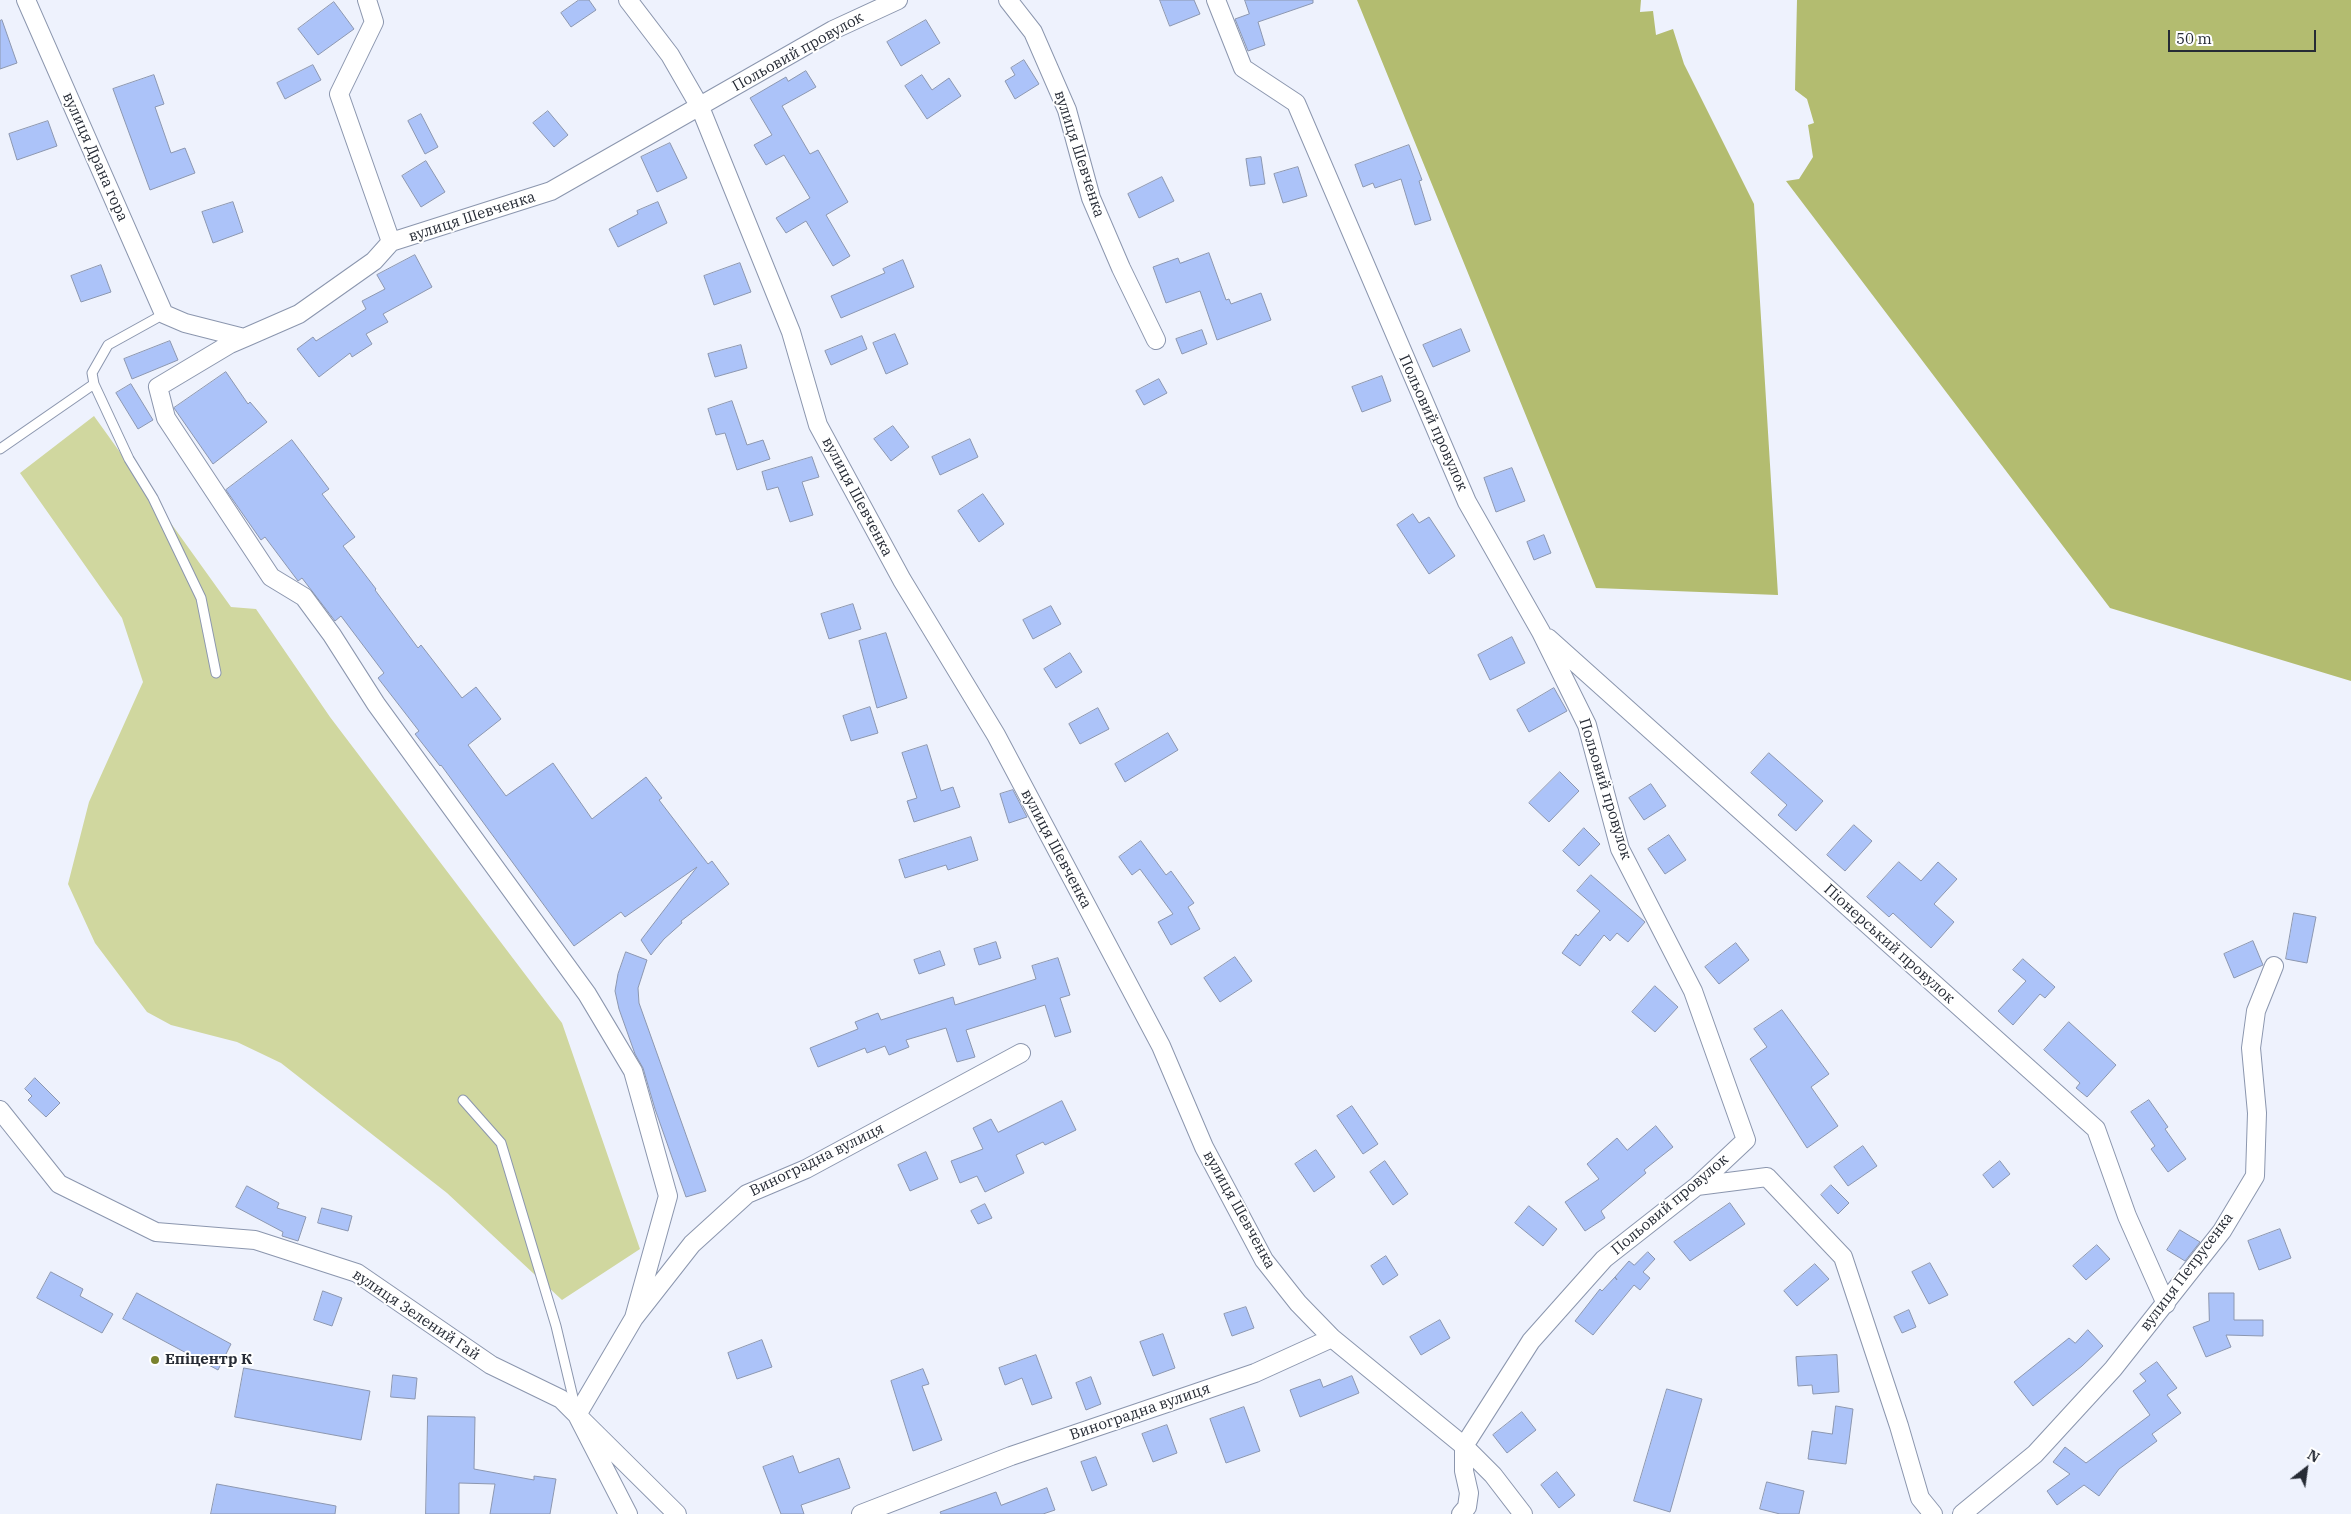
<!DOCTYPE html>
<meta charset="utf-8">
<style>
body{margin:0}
#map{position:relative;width:2351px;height:1514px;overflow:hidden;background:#eef2fd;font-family:"IBM Plex Serif",serif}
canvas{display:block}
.north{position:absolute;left:2281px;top:1444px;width:50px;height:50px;-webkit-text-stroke:4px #fff;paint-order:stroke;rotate:30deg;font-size:14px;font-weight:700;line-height:20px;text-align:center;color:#262b35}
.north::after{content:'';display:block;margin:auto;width:18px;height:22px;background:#262b35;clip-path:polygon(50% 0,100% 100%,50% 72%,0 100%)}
.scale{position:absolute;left:2168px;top:30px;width:148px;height:22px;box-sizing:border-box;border:2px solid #262b35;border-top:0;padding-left:6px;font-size:15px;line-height:18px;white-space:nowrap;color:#262b35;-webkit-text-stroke:4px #fff;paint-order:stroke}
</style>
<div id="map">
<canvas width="2351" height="1514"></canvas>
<div class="north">N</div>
<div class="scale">50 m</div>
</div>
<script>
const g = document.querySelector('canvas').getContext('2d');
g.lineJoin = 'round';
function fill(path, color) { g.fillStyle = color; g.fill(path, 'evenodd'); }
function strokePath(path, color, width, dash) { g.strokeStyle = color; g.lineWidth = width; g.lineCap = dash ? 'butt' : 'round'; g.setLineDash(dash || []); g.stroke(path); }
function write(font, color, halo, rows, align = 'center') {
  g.font = font + ' "IBM Plex Serif",serif'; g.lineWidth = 4; g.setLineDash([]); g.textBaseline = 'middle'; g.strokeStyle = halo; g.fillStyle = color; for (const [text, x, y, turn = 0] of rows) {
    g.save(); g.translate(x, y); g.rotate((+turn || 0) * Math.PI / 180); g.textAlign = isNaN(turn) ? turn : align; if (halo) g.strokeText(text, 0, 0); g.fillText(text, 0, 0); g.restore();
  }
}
const green = new Path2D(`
 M94 416 231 607 256 609 330 717 562 1023 640 1249 562 1300 447 1193 281 1063 237 1042 171 1025 147 1012 95 943 68 884 89 802 143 682 122 618 20 473Z`);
const forest = new Path2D(`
 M1357 0H1641L1640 12 1653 11 1656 35 1673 29 1684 64 1754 204 1778 595 1596 588Z
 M1797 0H2351V681L2110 608 1786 181 1799 179 1813 157 1808 125 1814 123 1807 99 1795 90Z`);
const building = new Path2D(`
 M579 0H589L596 10 571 27 561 13Z
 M1160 0H1194L1200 14 1170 26Z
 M1245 0H1313V3L1258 22 1265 45 1248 51 1235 19 1249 14Z
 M334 2 354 29 318 55 298 29Z
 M2 20 17 63 0 69V21Z
 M926 20 940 43 901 66 887 42Z
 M1024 60 1039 84 1015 99 1005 81 1015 75 1011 68Z
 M313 65 321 80 285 99 277 83Z
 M806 71 816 87 782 106 810 154 818 150 848 202 826 215 850 256 833 266 806 221 786 233 776 218 810 198 784 155 766 165 754 145 772 135 750 98 786 77 788 81Z
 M154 75 164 104 155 107 171 153 185 148 195 173 150 190 113 89Z
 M922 75 932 90 949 78 961 96 927 119 905 86Z
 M548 111 568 135 554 147 533 123Z
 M421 114 438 147 425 154 408 121Z
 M48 121 57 146 17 160 9 134Z
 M670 143 687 178 657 192 641 157Z
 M1409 145 1422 180 1419 181 1431 220 1415 225 1401 179 1375 188 1373 183 1363 187 1355 165Z
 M1261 157 1265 184 1250 186 1246 159Z
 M426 161 445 192 421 207 402 176Z
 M1298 167 1307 196 1283 203 1274 174Z
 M1162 177 1174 201 1139 218 1128 194Z
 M233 202 243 232 213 243 202 212Z
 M658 202 667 223 618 247 609 229 638 214 637 211Z
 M1209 253 1226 300 1229 299 1231 304 1261 293 1271 320 1217 340 1200 291 1166 303 1153 267 1178 258 1180 263Z
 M415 255 432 287 383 314 388 322 366 334 372 344 352 357 350 353 319 377 297 349 313 337 316 341 366 309 362 301 385 289 377 275Z
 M903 260 914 287 841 318 831 296 885 273 883 269Z
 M740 263 751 292 714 305 704 276Z
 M101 265 111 292 81 302 71 276Z
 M1461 329 1470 351 1433 367 1423 345Z
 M1202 330 1207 344 1182 354 1176 339Z
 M895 334 908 364 886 374 873 343Z
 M862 336 867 349 831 365 825 351Z
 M170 341 178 360 132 379 124 359Z
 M741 345 747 368 715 377 708 354Z
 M226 372 248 404 250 402 267 422 213 464 174 408Z
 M1382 376 1391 401 1362 412 1352 387Z
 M1159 379 1167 393 1144 405 1136 391Z
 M131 384 153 420 138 429 116 393Z
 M732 401 747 445 763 440 770 459 737 470 725 433 716 435 708 409Z
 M893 426 909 447 891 461 874 439Z
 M970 439 978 457 940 475 932 457Z
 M292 440 329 489 322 494 355 537 343 546 376 589 375 590 418 648 421 645 462 698 476 687 501 719 468 745 506 796 553 763 592 819 646 777 662 798 659 800 708 864 712 861 729 884 681 921 682 923 664 939 651 955 641 940 697 867 625 917 621 912 574 946 441 765 440 766 415 734 419 731 378 678 384 673 341 616 335 621 302 578 298 581 265 537 261 540 226 490Z
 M812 457 819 477 802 482 813 515 790 522 778 487 767 490 762 472Z
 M1512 468 1525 501 1496 512 1484 478Z
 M983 494 1004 524 979 542 958 511Z
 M1413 514 1419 523 1429 517 1455 556 1429 574 1397 525Z
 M1544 535 1551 553 1534 560 1527 542Z
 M853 604 861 629 829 639 821 614Z
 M1051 606 1061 624 1033 639 1023 620Z
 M886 633 907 698 877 708 859 641Z
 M1512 637 1525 663 1490 680 1478 655Z
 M1070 653 1082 672 1056 688 1044 669Z
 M1554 688 1567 711 1529 732 1517 710Z
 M870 707 878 733 851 741 843 716Z
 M1098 708 1109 729 1080 744 1069 724Z
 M1168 733 1178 750 1125 782 1115 764Z
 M927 745 941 791 953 787 960 807 914 822 907 801 917 798 902 753Z
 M1769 753 1823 801 1796 831 1778 815 1787 805 1751 773Z
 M1560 772 1579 791 1549 822 1529 803Z
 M1651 784 1666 806 1644 820 1629 798Z
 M1013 790 1027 817 1009 823 1000 794Z
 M1854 825 1872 841 1845 871 1827 855Z
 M1584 828 1600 844 1579 866 1563 851Z
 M1669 835 1686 860 1665 874 1648 849Z
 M971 837 978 860 948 870 946 865 905 878 899 860Z
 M1141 841 1166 875 1171 871 1194 903 1188 907 1200 929 1171 945 1158 922 1173 914 1140 869 1132 875 1119 857Z
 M1899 862 1921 881 1938 862 1957 879 1934 904 1954 922 1931 948 1893 913 1889 917 1867 897Z
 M1591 875 1645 922 1628 942 1617 933 1610 941 1604 935 1580 966 1562 953 1576 934 1578 936 1600 911 1577 891Z
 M2294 913 2316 917 2307 963 2286 959Z
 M2253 941 2263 965 2234 978 2224 954Z
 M996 942 1001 958 979 965 974 949Z
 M1736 943 1749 960 1719 984 1705 967Z
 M940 951 945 965 919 974 914 960Z
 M626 952 647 960 638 988 639 1003 706 1191 686 1197 655 1109 643 1068 635 1054 619 1009 615 991 618 974Z
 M1235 957 1252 981 1220 1002 1204 978Z
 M1058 958 1070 995 1060 998 1071 1032 1055 1037 1045 1005 966 1030 975 1057 957 1062 946 1028 906 1040 909 1047 889 1055 885 1046 867 1053 865 1048 818 1067 810 1048 858 1029 855 1022 878 1013 881 1020 953 997 955 1005 1036 979 1032 966Z
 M2023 959 2055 987 2045 998 2040 994 2013 1025 1998 1011 2026 981 2013 970Z
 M1655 986 1678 1007 1655 1032 1632 1012Z
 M1782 1010 1829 1074 1811 1087 1838 1126 1807 1148 1750 1059 1767 1047 1754 1029Z
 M2069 1022 2116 1065 2087 1097 2076 1088 2080 1083 2044 1050Z
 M35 1078 60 1103 46 1117 28 1100 32 1096 25 1089Z
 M2149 1100 2168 1127 2165 1129 2186 1159 2168 1172 2151 1149 2155 1146 2131 1112Z
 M1062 1101 1076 1130 1045 1145 1043 1142 1016 1155 1024 1173 985 1192 977 1176 960 1183 951 1161 983 1149 973 1128 991 1119 998 1132Z
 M1352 1106 1378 1144 1363 1154 1337 1116Z
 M1656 1126 1673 1147 1644 1170 1646 1173 1601 1211 1605 1218 1585 1231 1565 1202 1599 1179 1587 1164 1617 1138 1627 1150Z
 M1863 1146 1877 1166 1848 1186 1834 1167Z
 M1316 1150 1335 1177 1314 1192 1295 1164Z
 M926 1152 938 1179 910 1191 898 1165Z
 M1385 1161 1408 1194 1393 1205 1370 1172Z
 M2000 1161 2010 1174 1993 1188 1983 1175Z
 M1831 1185 1849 1203 1838 1214 1821 1195Z
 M247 1186 279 1203 277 1208 306 1217 298 1241 282 1236 283 1232 236 1207Z
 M1730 1203 1745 1224 1690 1261 1674 1242Z
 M985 1204 992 1218 978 1224 971 1211Z
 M1529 1206 1557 1229 1543 1246 1515 1223Z
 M322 1208 352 1216 348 1231 318 1223Z
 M2280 1229 2291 1258 2259 1270 2248 1241Z
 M2180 1230 2200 1242 2185 1261 2167 1250Z
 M2097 1245 2110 1259 2086 1280 2073 1266Z
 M1648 1252 1655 1259 1643 1272 1650 1278 1640 1290 1634 1285 1593 1335 1575 1321 1600 1289 1602 1291 1615 1277 1617 1280 1615 1277 1629 1261 1634 1265Z
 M1386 1256 1398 1275 1383 1285 1371 1266Z
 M1930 1263 1948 1295 1929 1304 1912 1272Z
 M1815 1264 1829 1279 1797 1306 1784 1291Z
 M51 1272 83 1289 80 1296 113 1314 102 1333 37 1298Z
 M323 1291 342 1298 332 1326 314 1320Z
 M137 1293 231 1344 218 1370 123 1319Z
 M2209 1293H2234V1320H2263V1336L2226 1335 2231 1347 2206 1357 2193 1327 2209 1321Z
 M1246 1307 1254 1328 1232 1336 1224 1314Z
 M1909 1310 1916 1327 1902 1333 1894 1317Z
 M1440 1320 1450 1338 1421 1355 1410 1337Z
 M2088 1330 2103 1346 2082 1366 2033 1406 2014 1382 2069 1338 2075 1343Z
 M1163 1334 1175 1368 1153 1376 1140 1342Z
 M762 1340 772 1367 737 1379 728 1353Z
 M1036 1355 1052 1398 1032 1405 1022 1378 1005 1385 999 1368Z
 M1837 1355 1839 1392 1813 1394 1812 1385 1798 1386 1796 1357Z
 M2157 1362 2177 1388 2167 1395 2181 1413 2152 1434 2157 1441 2119 1469 2099 1496 2084 1485 2057 1505 2047 1491 2070 1474 2053 1462 2065 1447 2086 1463 2150 1415 2133 1391 2146 1381 2140 1374Z
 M244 1368 370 1391 361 1440 235 1417Z
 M923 1369 929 1384 922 1386 942 1440 913 1451 891 1381Z
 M393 1375 417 1378 415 1399 391 1397Z
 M1352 1376 1359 1393 1300 1417 1290 1390 1320 1379 1323 1387Z
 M1091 1377 1101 1404 1086 1410 1076 1383Z
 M1667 1389 1702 1399 1670 1512 1634 1501Z
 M1836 1406 1853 1409 1846 1464 1808 1459 1812 1431 1832 1434Z
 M1244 1407 1260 1451 1226 1463 1210 1419Z
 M1522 1412 1536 1430 1507 1453 1493 1435Z
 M428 1416 475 1417 474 1469 534 1480V1476L556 1479 550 1514H490L495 1484 459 1483V1514H426Z
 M1167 1425 1177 1453 1153 1462 1142 1434Z
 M793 1456 799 1473 839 1458 850 1488 801 1505 804 1514H781L763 1467Z
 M1096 1457 1107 1485 1092 1491 1081 1462Z
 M1557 1472 1575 1495 1559 1508 1541 1485Z
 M1767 1482 1804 1491 1799 1514H1780L1760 1509Z
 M217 1484 336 1506 335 1514H211Z
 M1047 1488 1055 1510 1043 1514H941L940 1512 996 1492 1001 1505Z`);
const service = new Path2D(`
 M164 314 108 345 92 373 94 384 129 459 153 498 201 598 216 673
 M0 449 94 384
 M463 1100 501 1143 556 1326 576 1410`);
const minor = new Path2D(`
 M26 0 164 314 185 323 244 338 299 314 374 261 391 242
 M367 0 374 22 339 94 391 242 551 191 833 30 898 0
 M628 0 670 55 700 107 791 332 818 425 902 580 996 735 1161 1046 1204 1147 1264 1260 1298 1303 1332 1338 1464 1446 1493 1475 1523 1514
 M1008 0 1033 32 1067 110 1091 198 1121 268 1156 340
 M1216 0 1243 68 1296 103 1467 502 1541 632 1587 725 1620 849 1693 991 1746 1140 1697 1186 1604 1259 1531 1341 1464 1446V1471L1469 1493 1467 1507 1461 1514
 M244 338 230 344 158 387 166 418 271 577 304 597 332 635 376 704 587 994 633 1071 668 1196 634 1318
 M1548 638 2096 1129 2127 1216 2166 1304
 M0 1110 59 1184 156 1232 255 1240 357 1273 491 1365 561 1399 577 1415 628 1514
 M1697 1186 1767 1177 1843 1257 1899 1426 1920 1498 1933 1514
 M677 1514 577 1415 634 1318 692 1244 747 1194 806 1169 1021 1053
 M861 1514 1011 1456 1255 1373 1332 1338
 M1962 1514 2035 1454 2113 1369 2222 1231 2255 1176 2257 1113 2251 1048 2256 1011 2274 966`);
const markers = [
 [155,1360,5,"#7a822e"]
];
const streetNames = [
 ["Польовий провулок",798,52,-29],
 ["вулиця Шевченка",1079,154,72],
 ["вулиця Драна гора",95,157,66],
 ["вулиця Шевченка",472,217,-18],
 ["Польовий провулок",1433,423,66],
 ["вулиця Шевченка",857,497,62],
 ["Польовий провулок",1605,789,73],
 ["вулиця Шевченка",1056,849,62],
 ["Піонерський провулок",1889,944,42],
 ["Виноградна вулиця",817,1160,-26],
 ["Польовий провулок",1670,1205,-40],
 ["вулиця Шевченка",1239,1210,61],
 ["вулиця Петрусенка",2187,1272,-53],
 ["вулиця Зелений Гай",416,1315,34],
 ["Виноградна вулиця",1140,1412,-19]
];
const poiNames = [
 ["Епіцентр К",165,1360]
];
fill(green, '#d0d79f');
fill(forest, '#b3bc70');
fill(building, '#acc3f9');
strokePath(building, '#8c97b0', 1);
strokePath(service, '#8b96ae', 11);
strokePath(minor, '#8b96ae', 20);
strokePath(service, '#fff', 9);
strokePath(minor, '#fff', 18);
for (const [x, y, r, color] of markers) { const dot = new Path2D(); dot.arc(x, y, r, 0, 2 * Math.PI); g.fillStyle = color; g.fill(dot); strokePath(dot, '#fff', 2); }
write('15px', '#262b35', '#fff', streetNames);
write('bold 15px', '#262b35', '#fff', poiNames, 'left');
</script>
